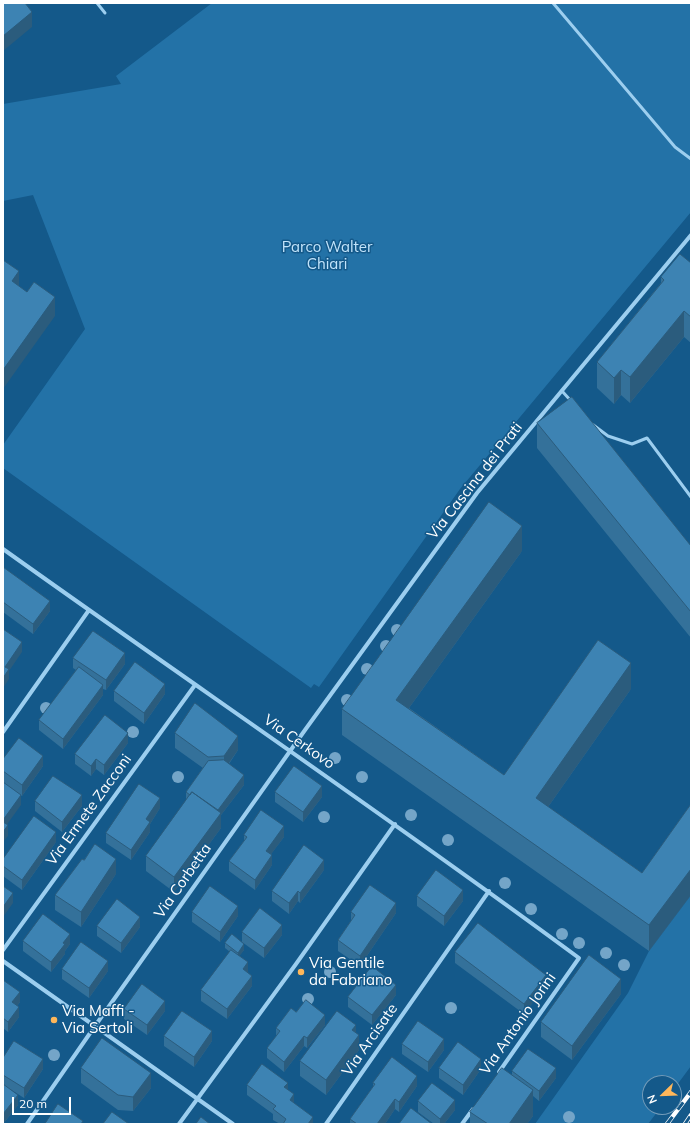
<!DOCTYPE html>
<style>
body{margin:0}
#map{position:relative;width:694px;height:1127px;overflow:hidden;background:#14598a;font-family:Mulish,sans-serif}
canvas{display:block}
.frame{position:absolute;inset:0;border:4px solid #fff;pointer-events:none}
.north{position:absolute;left:642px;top:1075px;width:40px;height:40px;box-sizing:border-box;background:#14598a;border:1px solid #729bb9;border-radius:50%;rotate:247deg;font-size:11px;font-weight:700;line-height:16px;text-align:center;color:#fff}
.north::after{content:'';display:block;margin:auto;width:14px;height:18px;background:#ffb75a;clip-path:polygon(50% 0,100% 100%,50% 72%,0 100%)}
.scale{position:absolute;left:12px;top:1097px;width:59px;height:18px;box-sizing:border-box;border:2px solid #fff;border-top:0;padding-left:5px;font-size:12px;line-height:14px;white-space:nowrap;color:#fff;-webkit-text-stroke:3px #14598a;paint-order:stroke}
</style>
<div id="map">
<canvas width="694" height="1127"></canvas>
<div class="frame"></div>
<div class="north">N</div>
<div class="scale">20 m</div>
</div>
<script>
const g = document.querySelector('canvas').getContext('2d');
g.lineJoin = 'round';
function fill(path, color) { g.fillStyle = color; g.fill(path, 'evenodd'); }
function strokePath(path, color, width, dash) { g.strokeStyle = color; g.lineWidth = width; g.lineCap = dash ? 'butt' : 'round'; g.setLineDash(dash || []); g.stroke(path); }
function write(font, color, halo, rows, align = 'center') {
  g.font = font + ' Mulish,sans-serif'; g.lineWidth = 3; g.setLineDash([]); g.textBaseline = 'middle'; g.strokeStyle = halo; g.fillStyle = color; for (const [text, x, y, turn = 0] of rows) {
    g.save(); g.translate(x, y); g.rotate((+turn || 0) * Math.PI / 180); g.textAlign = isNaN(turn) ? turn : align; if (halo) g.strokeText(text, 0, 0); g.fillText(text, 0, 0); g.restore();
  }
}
const green = new Path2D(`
 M212 3H691V212L460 489 319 687 314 684 311 688 3 468V445L85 329 33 195 3 201V104L121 84 116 76Z
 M691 895V1066L674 1089V1083H650V1107H661L648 1124H535L628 993 649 951Z`);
const service = new Path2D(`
 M97 3 105 13
 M553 3 675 147 691 159
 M562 391 571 401
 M592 424 608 436 632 444 647 438 691 497`);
const minor = new Path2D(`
 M3 549C195 686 390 818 579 958L499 1072
 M3 732 89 610
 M3 950 195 685
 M3 961 233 1124
 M27 1124 95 1026 305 730 477 493 691 235
 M179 1124 296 964 395 824
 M326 1124 489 891
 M462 1124 473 1109`);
const rail = new Path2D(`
 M667 1124 691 1092
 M685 1124 691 1115`);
const trees = [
 [397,630],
 [386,646],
 [367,669],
 [347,700],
 [46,708],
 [133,732],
 [335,758],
 [178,777],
 [362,777],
 [411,815],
 [324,817],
 [448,840],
 [505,883],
 [531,909],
 [562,934],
 [579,943],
 [606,953],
 [624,965],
 [330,972],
 [308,999],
 [451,1008],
 [54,1055],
 [569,1117]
];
const wall = new Path2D(`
 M691 263V343L684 337 630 403 621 395 614 404 597 388V362L661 283V277Z
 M537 423 691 546V638L537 448Z
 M522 551 409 708 504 775 631 689 548 807 642 873 691 804V895L649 951 342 735V709Z
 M3 567 50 611 33 634 3 612Z
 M73 658 125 664 106 690 103 689V695L63 749 39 730V720L76 670 73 668Z
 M114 691 165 694 144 724 114 701Z
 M175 733 238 750 229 764 244 785 221 815V828L174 892 146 871V856L186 801V792L203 768 175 748Z
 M128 743 104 775 96 769 91 776 75 764V754Z
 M3 759 43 766 22 796 3 782Z
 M275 792 322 797 303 822 275 802Z
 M35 801 82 806 62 832 35 811Z
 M160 808 150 824V832L131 860 106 843V833Z
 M244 835 284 837 271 854 272 865 255 890 229 871V861L244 841Z
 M56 842 22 890 3 876V859Z
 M324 870 300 903 298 901 289 914 272 901V891Z
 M116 874 81 927 55 910V895Z
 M417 896 463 901 444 926 417 906Z
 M192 912 238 916 220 942 192 922Z
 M351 912 396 913 360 966 338 951V940L351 921Z
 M97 926 140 927 121 953 97 936Z
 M242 932 282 935 264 958 242 942Z
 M23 941 70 944 65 951V954L51 972 23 951Z
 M225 943 244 950 239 956 248 972 252 986 227 1019 201 1001V990L230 952 225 948Z
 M455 952 546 985 524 1014 455 963Z
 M62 969 108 971 89 998 62 979Z
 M3 980 20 1002 17 1006 19 1017 8 1032 3 1028Z
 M621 994 572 1060 541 1037V1022Z
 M396 995 372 1025 348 1007V997Z
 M124 1009 165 1011 147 1035 124 1019Z
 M296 1012 325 1025 307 1048 304 1046 284 1072 267 1058V1048L276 1037V1028Z
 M356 1032 359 1050 326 1095 300 1076V1061Z
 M164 1036 212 1041 194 1067 164 1046Z
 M402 1044 444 1050 428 1072 402 1054Z
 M3 1058 43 1069 24 1098 10 1089 18 1105 3 1124Z
 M81 1068 151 1088 133 1111 118 1110 81 1083Z
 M439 1068 481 1069 463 1095 439 1078Z
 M512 1071 556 1078 539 1101 533 1096V1116L527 1124H470V1112L512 1075Z
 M373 1083 417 1086 399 1112 395 1109 385 1124H350V1119L373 1087Z
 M247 1085 294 1103 313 1124H280L273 1120V1114L247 1095Z
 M418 1101 455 1110 444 1124H434L418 1112Z`);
const shadedWall = new Path2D(`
 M32 12V27L3 51V36Z
 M19 271V290L12 281Z
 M55 297V316L3 389V370Z
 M684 311V337L630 403V377Z
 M621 370V395L614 404V378Z
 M522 526V551L396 726V700Z
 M50 601V611L33 634V624Z
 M22 642V652L9 671V679L3 688V678L5 667Z
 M125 653V664L106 690V680Z
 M631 663V689L536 824V798Z
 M165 684V694L144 724V713Z
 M103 685V695L63 749V739Z
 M128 733V743L104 775V765Z
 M238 736V750L224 770V756Z
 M43 756V766L22 796V785Z
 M96 759V769L91 776V766Z
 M244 775V785L221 815V828L174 892V877L215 814Z
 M322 786V797L303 822V812Z
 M21 795V805L3 830V820Z
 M82 795V806L62 832V822Z
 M160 798V808L150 824V832L131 860V850L146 819Z
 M8 825V836L3 842V832Z
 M284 826V837L266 861V851Z
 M56 832V842L22 890V880Z
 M272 855V865L255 890V880Z
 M116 859V874L81 927V912Z
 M324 860V870L300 903V893Z
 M691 869V895L649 951V925Z
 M463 890V901L444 926V916Z
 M298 891V901L289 914V903Z
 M13 893V903L3 917V907Z
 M396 903V913L360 966V956Z
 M238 906V916L220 942V932Z
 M140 917V927L121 953V943Z
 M282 925V935L264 958V948Z
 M70 934V944L65 951V954L51 972V962L63 943Z
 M244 944V950L238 958V953Z
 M108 961V971L89 998V988Z
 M248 962V972L243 979V969Z
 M546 975V985L524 1014V1004Z
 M252 976V986L227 1019V1009Z
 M621 979V994L572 1060V1046Z
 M396 985V995L372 1025V1015Z
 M20 992V1002L12 1013V1002Z
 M165 1001V1011L147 1035V1025Z
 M19 1007V1017L8 1032V1022Z
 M325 1015V1025L307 1048V1038Z
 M356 1025V1039L359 1035V1050L326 1095V1080L352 1030Z
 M212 1031V1041L194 1067V1057Z
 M304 1036V1046L284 1072V1062Z
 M444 1039V1050L428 1072V1062Z
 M43 1059V1069L24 1098V1088Z
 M481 1059V1069L463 1095V1085Z
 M556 1068V1078L539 1101V1091Z
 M151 1073V1088L133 1111V1097Z
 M417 1076V1086L399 1112V1102Z
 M288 1083V1093L284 1087Z
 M533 1090V1116L527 1124H509Z
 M294 1094V1104L290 1100Z
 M18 1095V1105L3 1124V1114Z
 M395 1099V1109L385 1124H377Z
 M455 1100V1110L444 1124H440V1119Z
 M313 1117V1124H308Z`);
const building = new Path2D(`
 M3 3H25L32 12 3 36Z
 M680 254 691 263V317L684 311 630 377 621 370 614 378 597 362 664 280 661 277Z
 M3 260 19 271 12 281 27 292 34 282 55 297 3 370Z
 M572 397 691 546V612L537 423Z
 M489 502 522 526 396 700 504 775 598 640 631 663 536 798 642 873 691 804V869L649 925 342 709Z
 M3 567 50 601 33 624 3 602Z
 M3 629 22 642 5 667 9 669 3 678Z
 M93 631 125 653 106 680 73 658Z
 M135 662 165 684 144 713 114 691Z
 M79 667 103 685 63 739 39 720Z
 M195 703 238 736 224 756 208 757 175 733Z
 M105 715 128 733 104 765 96 759 91 766 75 754Z
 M19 738 43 756 22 785 3 771V759Z
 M224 760 244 775 218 810 192 792 190 795 186 792 208 761Z
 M294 766 322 786 303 812 275 792Z
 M53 776 82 795 62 822 35 801Z
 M3 782 21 795 3 820Z
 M139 784 160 798 146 819 150 822 131 850 106 833Z
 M192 792 221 813 174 877 146 856Z
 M261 810 284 826 266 851 272 855 255 880 229 861 247 837 244 835Z
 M34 816 56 832 22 880 3 866V859Z
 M3 822 8 825 3 832Z
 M95 844 116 859 81 912 55 895 82 859 84 860Z
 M304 845 324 860 300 893 298 891 289 903 272 891Z
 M436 870 463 890 444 916 417 896Z
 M370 885 396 903 360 956 338 940 355 915 351 912Z
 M3 886 13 893 3 907Z
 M210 886 238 906 220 932 192 912Z
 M117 899 140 917 121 943 97 926Z
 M260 908 282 925 264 948 242 932Z
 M43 914 70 934 63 943 65 944 51 962 23 941Z
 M478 923 546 975 524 1004 455 952Z
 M232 934 244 944 238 953 225 943Z
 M81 942 108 961 89 988 62 969Z
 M231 950 248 962 243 969 252 976 227 1009 201 990Z
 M589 955 621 979 572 1046 541 1022Z
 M372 966 396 985 372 1015 348 997Z
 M3 980 20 992 12 1002 19 1007 8 1022 3 1018Z
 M142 984 165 1001 147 1025 124 1009Z
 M306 1000 325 1015 307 1038 304 1036 284 1062 267 1048 280 1031 276 1028 291 1008 296 1012Z
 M182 1011 212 1031 194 1057 164 1036Z
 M337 1011 356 1025 352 1030 359 1035 326 1080 300 1061Z
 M418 1021 444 1039 428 1062 402 1044Z
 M102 1038 151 1073 133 1097 118 1095 81 1068Z
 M14 1041 43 1059 24 1088 3 1075V1058Z
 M458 1042 481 1059 463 1085 439 1068Z
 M528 1049 556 1068 539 1091 512 1071Z
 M392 1057 417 1076 399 1102 395 1099 377 1124H357L350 1119 375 1084 373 1083Z
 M262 1064 288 1083 284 1087 294 1094 290 1100 313 1117 308 1124H283L286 1119 273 1109 276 1106 247 1085Z
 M502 1068 533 1090 509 1124H488L470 1112Z
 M432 1083 455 1100 440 1119 418 1101Z
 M3 1084 18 1095 3 1114Z
 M58 1104 83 1121 81 1124H45Z
 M411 1108 432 1124H399Z
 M112 1112 129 1124H103Z
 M201 1117 210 1124H196Z`);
const markers = [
 [301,972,4,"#ffb75a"],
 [54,1020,4,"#ffb75a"]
];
const parkNames = [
 ["Parco Walter",327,247],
 ["Chiari",327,264]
];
const streetNames = [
 ["Via Cascina dei Prati",475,481,-52],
 ["Via Cerkovo",299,742,35],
 ["Via Ermete Zacconi",89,810,-54],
 ["Via Corbetta",183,881,-55],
 ["Via Antonio Jorini",518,1024,-55],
 ["Via Arcisate",370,1040,-55]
];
const poiNames = [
 ["Via Gentile",309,963],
 ["da Fabriano",309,980],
 ["Via Maffi -",62,1011],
 ["Via Sertoli",62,1028]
];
fill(green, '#2372a7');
strokePath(service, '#9cceef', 3);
strokePath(minor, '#9cceef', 4);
strokePath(rail, '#fff', 4.5);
strokePath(rail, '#14598a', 3, [9]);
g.fillStyle = '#74a5c8';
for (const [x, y] of trees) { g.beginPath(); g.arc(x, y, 6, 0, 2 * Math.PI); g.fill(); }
fill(wall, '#34719a');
fill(shadedWall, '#2b5c7d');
fill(building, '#3d83b3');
strokePath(building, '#2b5c7d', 1);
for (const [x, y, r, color] of markers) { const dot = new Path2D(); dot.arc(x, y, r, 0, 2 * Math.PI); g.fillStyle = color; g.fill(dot); strokePath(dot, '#14598a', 1.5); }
write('15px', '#c2e4fb', '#14598a', parkNames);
write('15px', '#fff', '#14598a', streetNames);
write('15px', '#fff', '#14598a', poiNames, 'left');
</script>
